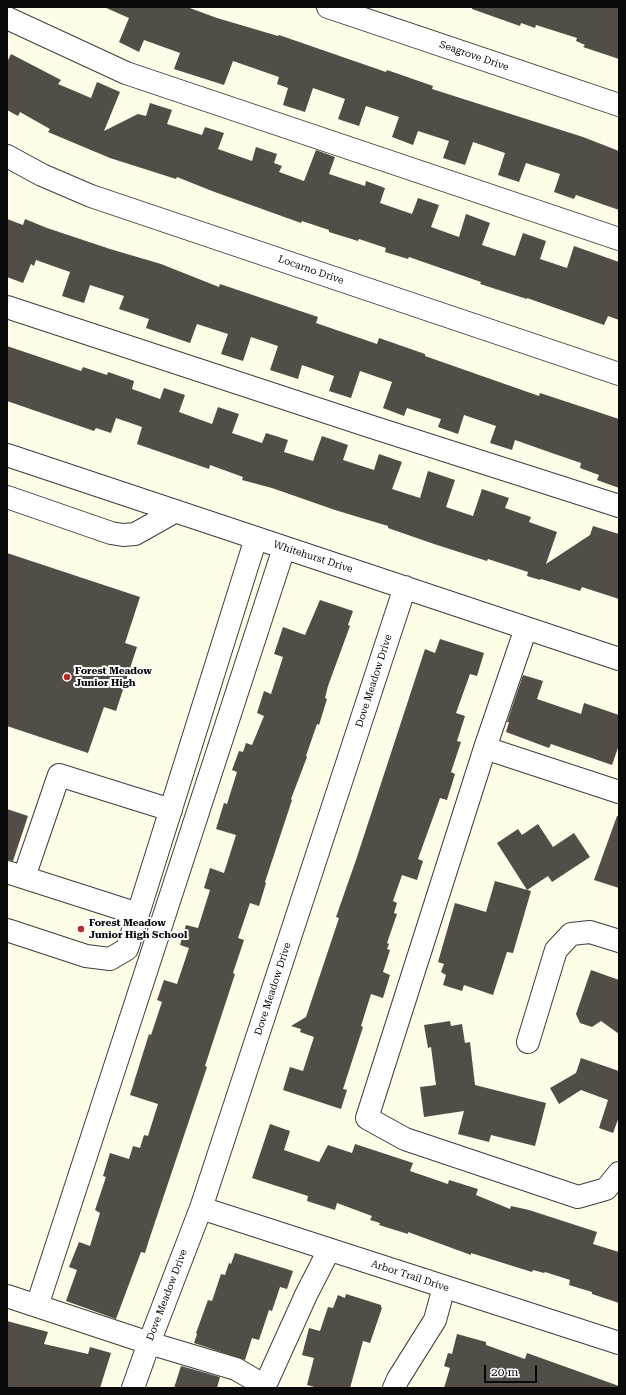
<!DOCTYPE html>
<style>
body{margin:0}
#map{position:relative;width:626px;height:1395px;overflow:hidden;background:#fffce8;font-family:"Roboto Serif",serif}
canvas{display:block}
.frame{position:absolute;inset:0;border:8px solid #0a0a0a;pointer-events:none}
.scale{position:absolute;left:484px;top:1365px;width:53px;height:18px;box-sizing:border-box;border:2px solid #0a0a0a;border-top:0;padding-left:5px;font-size:12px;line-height:14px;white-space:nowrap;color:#0a0a0a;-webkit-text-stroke:3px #fff;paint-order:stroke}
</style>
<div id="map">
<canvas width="626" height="1395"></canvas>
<div class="frame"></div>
<div class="scale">20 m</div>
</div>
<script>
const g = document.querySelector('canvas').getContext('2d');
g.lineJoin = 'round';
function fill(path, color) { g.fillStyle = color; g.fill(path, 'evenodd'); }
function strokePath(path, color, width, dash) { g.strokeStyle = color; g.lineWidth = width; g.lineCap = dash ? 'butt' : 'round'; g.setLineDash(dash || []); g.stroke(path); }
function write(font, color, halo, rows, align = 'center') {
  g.font = font + ' "Roboto Serif",serif'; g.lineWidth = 4; g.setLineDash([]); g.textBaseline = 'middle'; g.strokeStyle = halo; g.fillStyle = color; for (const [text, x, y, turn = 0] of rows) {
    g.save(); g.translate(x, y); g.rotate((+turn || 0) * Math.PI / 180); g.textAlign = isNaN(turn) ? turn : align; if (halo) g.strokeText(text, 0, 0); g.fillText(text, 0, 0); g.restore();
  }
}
const building = new Path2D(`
 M104 7H187L217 18 278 36 279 35 386 72 387 70 433 86 432 89 583 137 619 151V210L576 195 574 199 554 192 560 174 526 163 519 182 498 175 505 153 473 142 465 165 443 158 449 141 418 131 413 145 392 137 399 117 366 106 359 126 338 119 345 99 313 88 305 112 283 105 288 88 277 84 279 77 233 61 224 85 174 69 180 53 144 40 139 52 119 42 129 18Z
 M472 7H619V59L583 47 585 45 576 41 577 38 536 25 535 28 521 23 520 26 472 9Z
 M11 54 61 80 58 84 91 98 97 82 120 92 104 131 138 114 146 116 150 103 172 110 167 124 202 135 205 127 224 133 218 149 252 161 256 147 277 154 274 163 282 166 279 172 304 181 316 150 335 157 329 174 365 186 366 181 385 188 380 203 412 214 418 198 439 205 431 227 459 237 466 214 490 223 482 245 515 256 523 233 546 241 540 259 567 268 574 246 619 262V320L608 316 604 325 527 298V299L480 284 481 282 409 257 408 259 385 252 386 248 359 239 358 241 329 232V230L302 221 301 223 212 191 177 177 176 179 110 158 48 132 50 129 20 112 18 116 7 110V62Z
 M7 219 23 225 25 219 47 228 110 249 161 264 219 287 220 284 318 317 316 323 377 344 379 338 425 354V356L539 396 540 393 619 419V488L597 480 599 475 580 468 581 463 549 452 515 440 512 450 490 443 496 426 464 415 458 434 438 427 441 419 407 408 404 416 383 408 392 382 360 371 351 398 329 391 334 376 302 365 298 379 270 370 278 346 251 337 243 361 221 354 228 334 197 324 190 343 146 328 149 319 119 309 124 296 90 285 84 303 62 296 70 272 36 260 34 266 31 264 23 283 7 277Z
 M7 346 81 371 83 367 107 375 108 372 134 381 132 389 160 399 164 388 185 395 179 412 212 424 218 407 239 414 232 433 262 443 266 433 288 440 284 452 313 461 322 436 348 445 343 460 374 470 379 454 402 462 392 489 420 498 428 471 455 480 446 507 473 516 482 489 509 498 505 508 531 517 529 522 557 532 546 564 590 535 593 526 619 534V599L582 587 580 591 541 579 540 580 527 576 528 572 488 559 487 561 434 544 388 528V526L335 510 272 488 242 480 243 477 210 465 209 469 137 444 142 427 116 418 111 433 96 428 94 431 7 401Z
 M7 553 140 597 125 643 137 647 116 711 104 707 88 753 7 726Z
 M320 600 353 611 348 625 350 626 328 686 325 698 327 699 319 725 317 724 306 756 307 757 291 799 292 800 265 882 266 883 259 906 250 903 238 938 244 940 233 973 235 974 205 1066 207 1067 149 1240 145 1253 141 1252 116 1319 66 1301 77 1270 69 1267 79 1242 90 1246 100 1213 95 1210 106 1177 103 1176 110 1153 129 1159 133 1146 140 1148 144 1135 148 1136 158 1104 130 1095 149 1034 151 1035 162 1002 157 1000 164 980 177 984 189 948 180 945 186 925 198 928 210 890 204 888 210 868 224 873 236 835 216 829 224 803 227 804 237 772 232 770 239 751 243 752 246 743 252 745 264 716 257 713 264 691 271 694 283 657 274 654 283 627 305 635Z
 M440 639 484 653 477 676 470 674 456 713 465 716 457 741 461 742 451 772 455 774 447 800 440 798 418 859 423 861 417 880 402 875 393 901 397 903 394 913 397 914 387 943 389 944 387 949 390 950 383 972 390 975 383 998 371 994 361 1026 363 1027 343 1089 347 1090 341 1109 283 1090 290 1067 303 1071 314 1037 300 1032 301 1029 291 1026 306 1017 339 918 336 917 356 860 425 649 435 653Z
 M523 675 543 681 537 699 581 714 584 703 619 715V745L612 765 551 744 549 748 506 732 509 722H507Z
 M7 809 28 816 13 861 7 860Z
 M617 816H619V888L594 880Z
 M538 824 553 847 574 833 590 857 552 882 548 876 527 890 497 843 518 829 522 835Z
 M495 881 531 891 513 953 507 952 493 995 464 985 462 991 443 985 446 975 441 972 444 964 438 962 455 903 486 912Z
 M591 970 619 980V1034L601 1021 592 1027 580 1023 576 1014Z
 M450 1021 451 1026 462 1024 465 1043 470 1042 475 1085 546 1103 535 1146 491 1135 489 1142 458 1134 464 1111 424 1117 420 1087 436 1085 431 1047 428 1048 424 1025Z
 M581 1058 619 1071V1117L613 1133 599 1128 608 1100 581 1090 559 1104 550 1088 576 1073Z
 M270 1124 290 1131 284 1150 319 1162 328 1145 352 1153 355 1144 413 1163 410 1171 448 1184 449 1180 478 1189 476 1195 510 1209 511 1206 529 1210 597 1232 593 1244 619 1252V1303L592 1294V1292L569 1285 570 1280 545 1272 544 1273 533 1270 532 1272 471 1253V1255L408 1232V1234L379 1225 380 1223 370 1220 372 1216 337 1203 335 1210 307 1201 308 1196 252 1178Z
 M235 1253 293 1271 287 1289 280 1287 272 1311 269 1310 259 1340 252 1338 245 1360 194 1343 197 1334 196 1333 208 1300 212 1301 221 1274 225 1275 229 1263 231 1264Z
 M346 1294 381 1305V1307L382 1308 370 1343 363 1341 350 1388H318L307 1385 314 1358 302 1355 309 1328 320 1331 328 1307 333 1308 338 1295 345 1298Z
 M7 1321 48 1332 44 1344 88 1354 90 1347 111 1353 100 1388H7Z
 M457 1334 486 1342V1345L525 1359 527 1353 619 1386 618 1388H444L450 1368 444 1366 448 1353 452 1354Z
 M181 1366 220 1377 217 1388H174Z`);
const minor = new Path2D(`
 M328 7 619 105
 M7 18 126 73 619 239
 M7 156 42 175 91 196 619 374
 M7 307 369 426 619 506
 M7 455 619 659
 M7 497 111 533 123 535 135 534 176 511
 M526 628 485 748 367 1118 405 1139 578 1197 606 1189 619 1173
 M485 748 619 792
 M7 872 138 914
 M24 877 59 775 171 810
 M7 930 86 956 110 959 127 949 256 538
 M528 1042 556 950 571 934 590 932 619 941
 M201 1208 619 1343
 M7 1296 149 1343 236 1369 253 1379 262 1388
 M37 1306 284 548
 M133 1388 149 1343 201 1208 405 587
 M264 1388 306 1295 329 1250
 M394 1388 398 1379 435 1320 444 1287`);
const markers = [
 [67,677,4,"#b62c26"],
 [81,929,4,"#b62c26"]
];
const streetNames = [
 ["Seagrove Drive",474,56,19],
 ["Locarno Drive",311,270,19],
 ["Whitehurst Drive",313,557,18],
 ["Dove Meadow Drive",374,681,-72],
 ["Dove Meadow Drive",273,989,-72],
 ["Arbor Trail Drive",410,1276,18],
 ["Dove Meadow Drive",167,1295,-69]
];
const poiNames = [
 ["Forest Meadow",75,671],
 ["Junior High",75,683],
 ["Forest Meadow",89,923],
 ["Junior High School",89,935]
];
fill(building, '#534d47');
strokePath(minor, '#3d3d3d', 24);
strokePath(minor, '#fff', 22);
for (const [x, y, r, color] of markers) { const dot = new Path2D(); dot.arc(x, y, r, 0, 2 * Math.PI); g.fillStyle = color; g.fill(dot); strokePath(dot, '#fff', 1.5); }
write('10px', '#0a0a0a', '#fff', streetNames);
write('bold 10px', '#0a0a0a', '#fff', poiNames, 'left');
</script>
